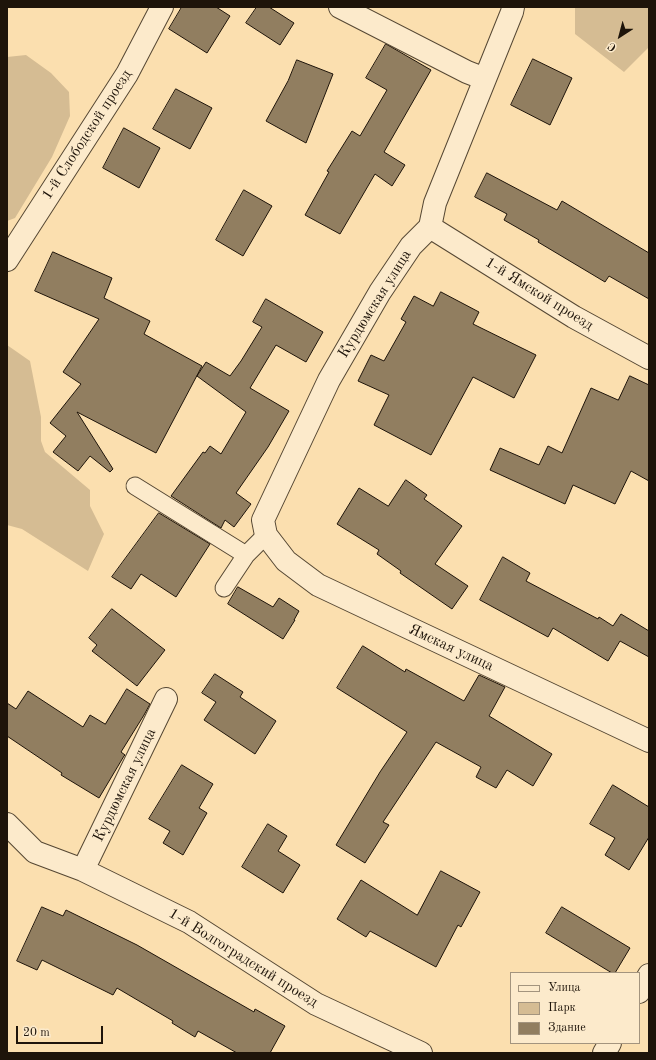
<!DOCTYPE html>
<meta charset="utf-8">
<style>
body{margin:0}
#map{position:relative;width:656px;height:1060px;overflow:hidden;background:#fbdfaf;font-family:"Old Standard TT",serif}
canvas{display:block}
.frame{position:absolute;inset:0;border:8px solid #1e140a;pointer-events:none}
.legend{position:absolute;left:510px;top:972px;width:130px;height:72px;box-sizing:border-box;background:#fceacb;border:1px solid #a3947e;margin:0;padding:5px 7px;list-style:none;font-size:12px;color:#1e140a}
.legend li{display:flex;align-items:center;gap:8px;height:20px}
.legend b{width:20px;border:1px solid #a3947e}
.north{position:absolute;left:600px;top:16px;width:40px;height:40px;-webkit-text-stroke:3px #fceacb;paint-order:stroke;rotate:216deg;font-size:11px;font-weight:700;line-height:16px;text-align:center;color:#1e140a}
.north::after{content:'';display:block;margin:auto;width:14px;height:18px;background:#1e140a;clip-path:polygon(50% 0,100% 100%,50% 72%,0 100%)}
.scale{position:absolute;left:16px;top:1026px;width:87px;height:18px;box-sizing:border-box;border:2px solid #1e140a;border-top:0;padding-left:5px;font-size:12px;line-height:14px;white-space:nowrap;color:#1e140a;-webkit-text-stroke:3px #fceacb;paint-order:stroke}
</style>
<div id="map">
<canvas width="656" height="1060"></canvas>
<div class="frame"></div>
<ul class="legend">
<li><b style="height:5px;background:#fceacb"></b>Улица</li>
<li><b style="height:11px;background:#d5bc93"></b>Парк</li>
<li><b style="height:11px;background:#917e60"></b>Здание</li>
</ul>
<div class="north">С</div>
<div class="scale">20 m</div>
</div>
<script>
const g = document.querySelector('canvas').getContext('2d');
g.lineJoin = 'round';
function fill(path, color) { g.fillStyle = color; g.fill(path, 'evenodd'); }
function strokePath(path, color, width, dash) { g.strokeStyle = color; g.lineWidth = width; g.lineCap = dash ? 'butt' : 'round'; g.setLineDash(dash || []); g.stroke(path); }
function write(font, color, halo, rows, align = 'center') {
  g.font = font + ' "Old Standard TT",serif'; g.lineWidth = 3; g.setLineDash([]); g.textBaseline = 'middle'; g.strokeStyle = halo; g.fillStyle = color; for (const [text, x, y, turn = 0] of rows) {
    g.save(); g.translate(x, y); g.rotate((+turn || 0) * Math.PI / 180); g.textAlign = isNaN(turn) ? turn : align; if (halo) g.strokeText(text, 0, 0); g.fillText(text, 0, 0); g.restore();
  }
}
const green = new Path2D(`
 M575 7H649V47L624 72 575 34Z
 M26 55 51 73 69 92 70 116 52 157 15 218 7 221V57Z
 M7 345 30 361 41 417V441L45 452 90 490V506L104 534 88 571 22 529 7 525Z`);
const building = new Path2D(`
 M182 7H216L230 16 207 53 169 29Z
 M257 7H269L294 23 280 45 246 23Z
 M386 44 431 70 384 152 405 165 392 186 375 174 340 234 305 215 329 172 327 171 352 131 360 136 387 90 366 78Z
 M533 59 572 78 550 125 511 105Z
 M297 60 333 74 306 143 266 121 288 81Z
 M176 89 212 108 190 149 153 129Z
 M124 128 160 148 139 188 103 168Z
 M487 173 557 210 562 201 649 253V299L609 276 605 282 538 242 539 240 504 220 507 214 475 197Z
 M244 190 272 206 243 256 216 240Z
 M53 252 112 278 104 298 150 321 144 334 202 366 156 453 77 412 113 469 110 472 90 456 78 471 53 452 66 436 50 423 81 384 63 372 99 319 35 291Z
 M441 292 479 312 473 324 536 355 514 398 473 377 431 455 374 425 389 395 358 381 371 355 384 361 406 322 401 319 414 296 433 306Z
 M266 299 323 332 306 362 276 345 250 388 289 411 268 447 236 493 251 504 234 527 225 520 221 528 171 496 203 452 205 453 210 446 221 454 246 412 197 376 206 362 230 376 241 361 262 327 253 322Z
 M630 376 649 385V481L631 471 615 504 573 485 565 504 490 470 500 448 539 465 548 446 562 453 591 388 618 400Z
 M406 480 427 495 424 499 462 526 435 564 468 586 452 609 400 573 401 571 377 554 379 550 337 524 359 488 388 506Z
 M159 513 210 544 176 597 141 574 131 589 112 577Z
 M503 557 530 573 526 581 598 619 599 617 613 626 621 614 649 631V657L620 641 608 661 553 628 548 637 480 600Z
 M238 587 273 607 279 598 299 611 294 620H295L283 639 228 604Z
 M112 609 165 650 137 686 92 651 97 645 89 638Z
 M363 646 405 672 406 669 464 701 479 675 505 687 489 716 552 754 533 786 507 770 496 788 476 777 481 767 436 742 383 822 389 825 365 863 336 845 380 772 407 732 337 688Z
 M215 674 243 692 240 697 276 721 255 754 204 720 216 702 202 693Z
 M127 689 150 704 144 715 121 752 125 755 124 756 99 798 61 775 62 773 7 736V703L16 709 28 691 83 727 90 715 105 724Z
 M182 765 213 784 199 808 207 813 183 855 163 843 170 831 149 819Z
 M613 785 649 807V837L629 870 605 855 615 838 590 824Z
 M268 824 287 836 278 851 300 865 283 893 242 867Z
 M441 871 480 892 461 927 458 925 436 967 370 931 366 937 337 919 361 880 417 915Z
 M42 907 63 916 66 910 137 945 254 1012 255 1009 285 1026 270 1053H237L198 1031 195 1037 172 1023 173 1021 117 988 113 995 42 960 37 970 17 961Z
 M562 907 630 948 615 973H612L546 933Z`);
const service = new Path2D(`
 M135 486 246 555
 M224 588 246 555 266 535`);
const minor = new Path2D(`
 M340 7 467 72 485 79
 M513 7 512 12 435 203 430 227 411 246 380 292 329 380 263 520 266 535 286 561 318 585 649 741
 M430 227 574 317 649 358
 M7 260 127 74 162 7
 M7 824 35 852 83 870 189 922 316 1004 421 1053
 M83 870 166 699
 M639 992 649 975
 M604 1053 610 1043`);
const streetNames = [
 ["1-й Слободской проезд",87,135,-57],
 ["1-й Ямской проезд",539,294,32],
 ["Курдюмская улица",375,304,-58],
 ["Ямская улица",451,648,25],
 ["Курдюмская улица",125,785,-64],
 ["1-й Волгоградский проезд",243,958,32]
];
fill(green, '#d5bc93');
fill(building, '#917e60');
strokePath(building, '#1e140a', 1);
strokePath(service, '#554733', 19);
strokePath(minor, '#554733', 24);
strokePath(service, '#fceacb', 17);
strokePath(minor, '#fceacb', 22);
write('15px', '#1e140a', '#fceacb', streetNames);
</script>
